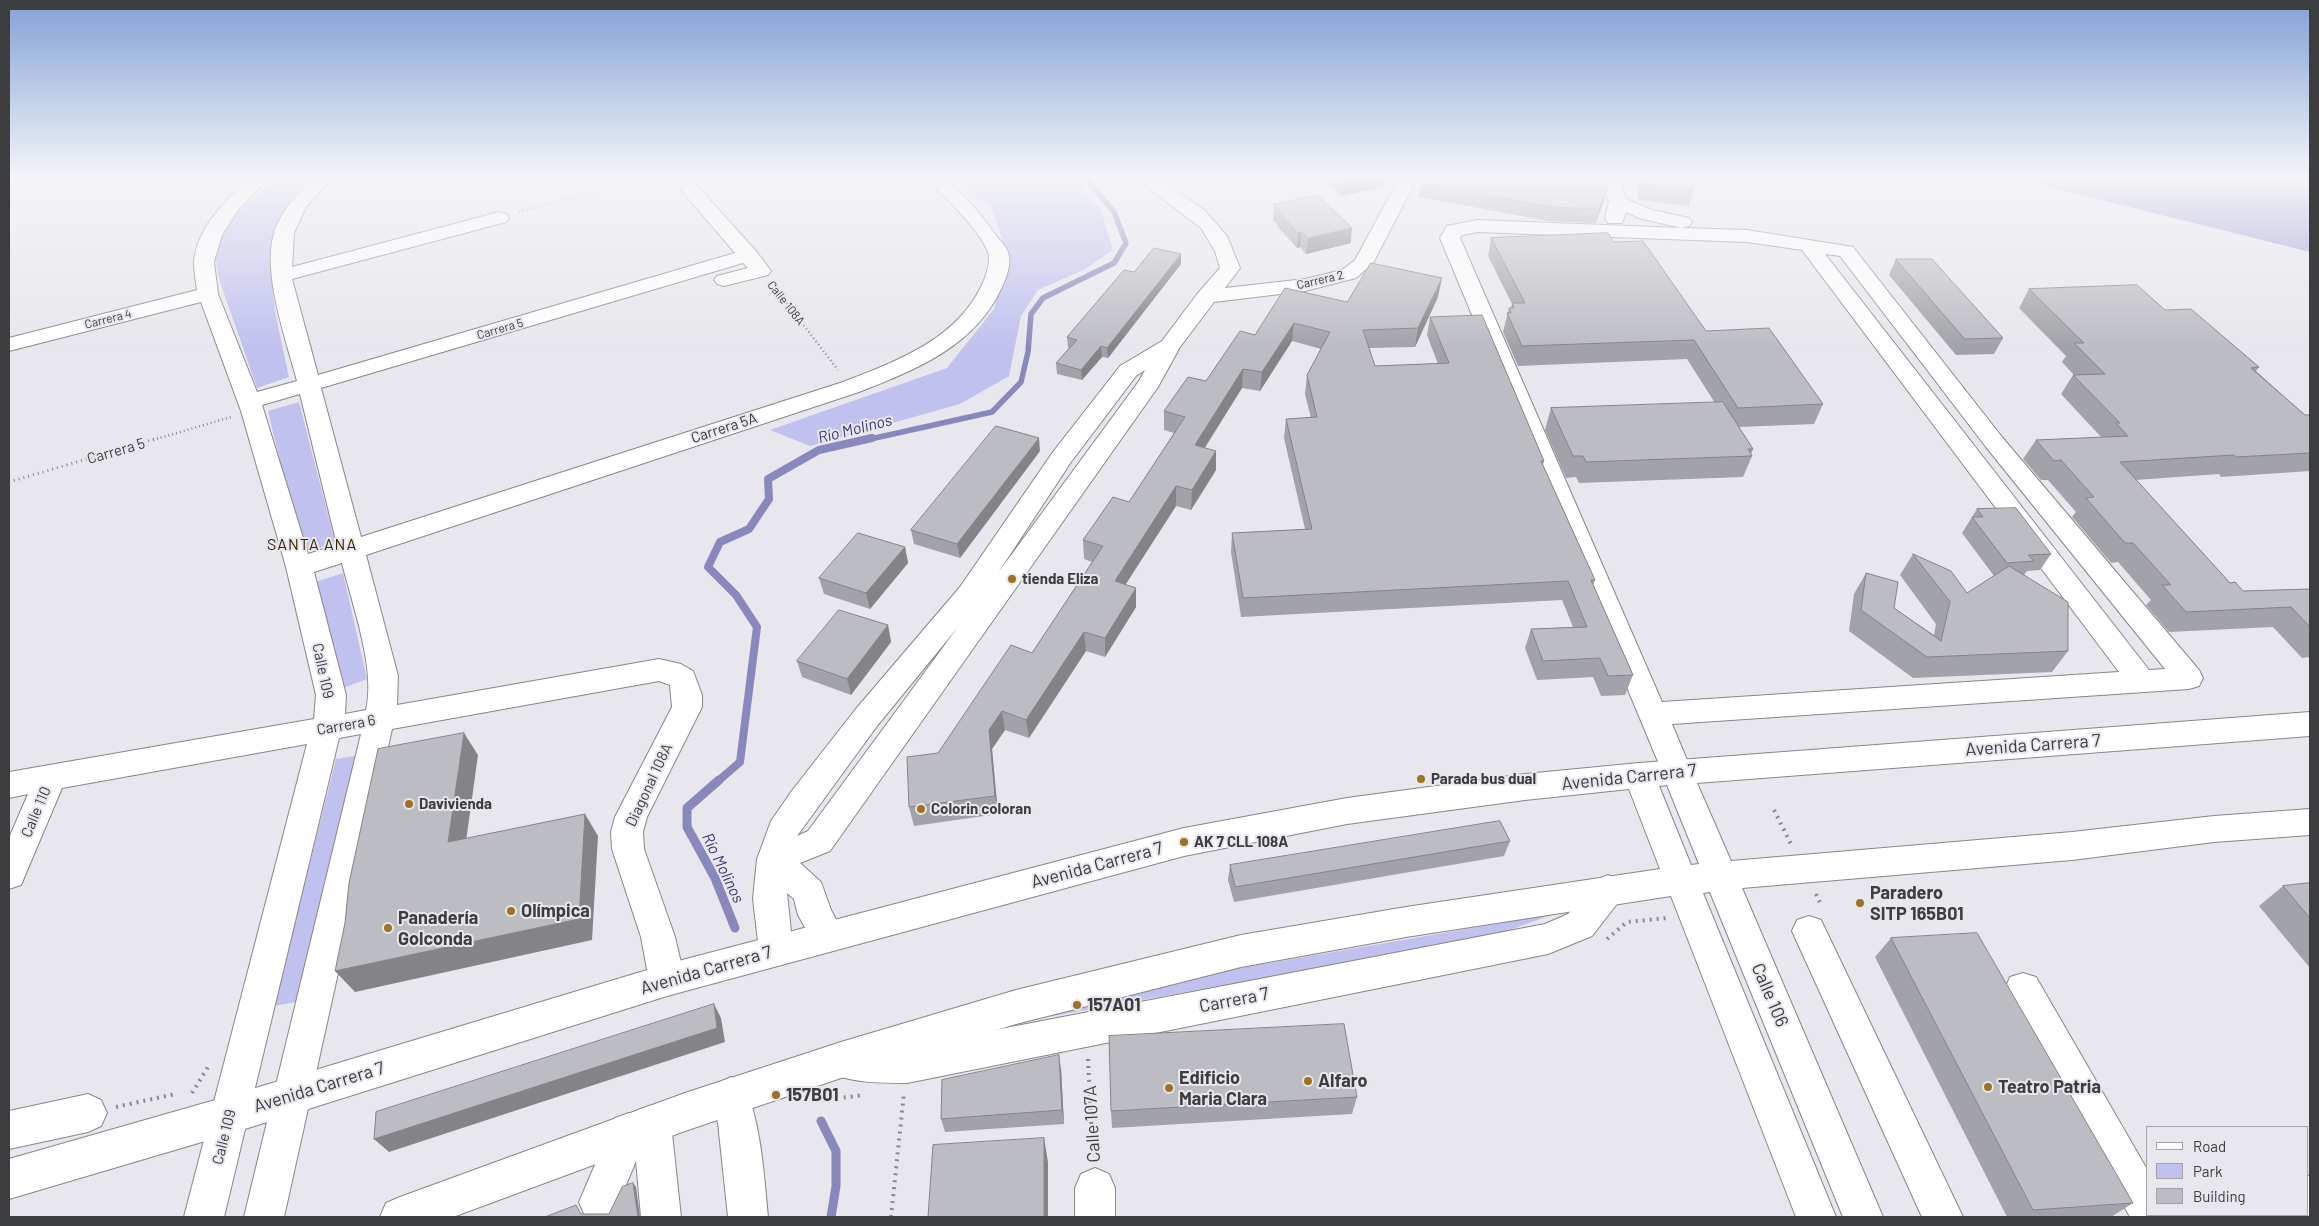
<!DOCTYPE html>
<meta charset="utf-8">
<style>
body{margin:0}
#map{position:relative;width:2319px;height:1226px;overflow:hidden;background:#e7e7ed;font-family:Barlow,sans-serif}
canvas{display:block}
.frame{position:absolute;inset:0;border:10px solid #3c3d3f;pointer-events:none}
.legend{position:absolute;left:2146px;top:1126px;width:162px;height:90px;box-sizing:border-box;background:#e7e7ed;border:1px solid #a3a3a7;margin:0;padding:6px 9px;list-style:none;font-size:15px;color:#3c3d3f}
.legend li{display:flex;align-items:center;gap:10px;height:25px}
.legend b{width:25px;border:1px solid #a3a3a7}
</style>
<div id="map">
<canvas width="2319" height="1226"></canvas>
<div class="frame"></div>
<ul class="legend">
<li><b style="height:6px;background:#fff"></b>Road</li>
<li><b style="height:14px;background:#c0c1ee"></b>Park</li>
<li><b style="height:14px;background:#bcbdc3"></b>Building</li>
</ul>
</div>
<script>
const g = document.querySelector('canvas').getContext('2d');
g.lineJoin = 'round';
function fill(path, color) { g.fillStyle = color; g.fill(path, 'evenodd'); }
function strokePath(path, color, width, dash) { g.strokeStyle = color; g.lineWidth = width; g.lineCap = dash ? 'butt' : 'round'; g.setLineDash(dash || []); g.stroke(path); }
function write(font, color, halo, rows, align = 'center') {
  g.font = font + ' Barlow,sans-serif'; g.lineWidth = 4; g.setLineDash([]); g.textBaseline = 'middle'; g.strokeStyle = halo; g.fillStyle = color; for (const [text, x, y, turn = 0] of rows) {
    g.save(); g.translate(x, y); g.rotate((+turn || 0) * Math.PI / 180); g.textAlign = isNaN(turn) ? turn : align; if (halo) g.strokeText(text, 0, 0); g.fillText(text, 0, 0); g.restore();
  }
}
const green = new Path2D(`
 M278 177H312C249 233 275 306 289 377L257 388C247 360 238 332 228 305 224 292 216 274 216 260 217 227 253 195 278 177Z
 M950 177H1073L1101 210 1113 250 1085 269 1038 290 1021 316 1009 376 960 404 810 446 770 430 947 368 994 309 1006 250 991 207Z
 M299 402 335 542 302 554 268 411Z
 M343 573 367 679 338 690 316 582Z
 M359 755 301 1001 274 1006 336 759Z
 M1554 914 1490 937 1020 1022 1194 976Z`);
const forest = new Path2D(`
 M2009 177H2310V252Z`);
const streamFar2 = new Path2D(`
 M866 440 992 412 1021 382 1028 352 1031 314 1043 298 1114 263 1126 243 1114 212 1085 177`);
const streamFar1 = new Path2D(`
 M717 782 740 762 757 627 736 595 708 567 720 542 749 529 769 499 768 479 819 450 872 438`);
const stream = new Path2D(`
 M719 780 687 808V827L715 878 735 928
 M821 1121 836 1151V1186L831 1217`);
const pathFar2 = new Path2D(`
 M519 212 647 177
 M772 284 838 370
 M153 440 231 417`);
const pathFar1 = new Path2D(`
 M9 482 158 438`);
const path = new Path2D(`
 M1774 810 1791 844
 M1816 894 1821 905
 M1607 939 1627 922 1667 918
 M1088 1059 1093 1157
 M192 1093 208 1067
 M816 1101 864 1095
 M116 1107 175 1094
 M891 1217 904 1093`);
const minor = new Path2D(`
 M251 177H270L238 210 222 235 214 262 218 294 257 392 297 381C286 339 262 274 274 233 281 210 299 193 314 177H333L306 207 294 233 292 267 499 212 506 214 509 218 506 222 292 279 318 375 735 253 670 177H689L756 251 771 271 768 275 724 286 717 284 714 280 717 276 748 268 743 263 321 388 361 537 843 382C897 361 956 340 982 285 986 276 991 261 988 252 982 235 956 208 943 195 937 190 929 184 925 177H944C965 195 981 214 997 237 1001 241 1006 247 1008 252 1012 264 1006 279 1001 289 974 347 915 370 859 392L366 555 398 676 397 705 659 659 681 664 693 671 702 695V707L647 817 643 832 644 849 675 937 685 980 679 991 667 996 655 991 649 980 641 937 612 849 611 832 615 817 672 707 670 685 659 681 392 729 284 1217H244L361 734 339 738 224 1217H184L307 744 62 788 21 885 9 889V838L28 794 9 798V772L314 719 316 695 286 567 241 411 201 302 9 351V338L197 290C196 282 194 272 194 263 195 229 228 198 251 177ZM300 394 337 545 308 554 262 405ZM342 563C352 604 376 669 366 710L345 714 346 695 314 572Z
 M1134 177H1155L1203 209 1227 236 1240 268 1225 288 1305 279 1342 270 1355 260 1400 177H1418L1373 263 1356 278 1305 291 1214 302 1180 347 1158 387 830 851 800 863 821 882 831 910 845 936 840 947 828 951 816 947 798 915 794 899 787 893 793 950 788 961 776 966 764 961 759 950 753 899 757 859 771 821 791 792 855 710 960 587 1053 452 1120 366 1162 341 1198 293 1220 268 1215 251 1201 228ZM1145 370 1139 381 998 573 1071 462 1136 376ZM958 627 808 831 797 836 877 726Z
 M1600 177H1618L1626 199 1652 210 1689 218 1692 222 1689 226 1682 228 1747 230 1853 247 2002 437 2199 670 2203 678 2199 686 2189 689 1672 724 1692 772 1688 781 1677 784 1666 781 1440 238 1447 226 1477 220 1682 228 1639 218 1626 212 1622 223H1608L1605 219 1609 202ZM1477 232 1747 242 1802 250 2119 672 1662 702 1460 238 1462 235ZM1825 254 1840 256 1986 447 2165 669 2149 670Z
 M1608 875 1620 880 1625 890 1620 900 1592 936 1548 954 907 1083C881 1083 856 1083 832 1074L827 1061 832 1048 845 1043 872 1047H907L1545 924 1568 914 1596 880Z
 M1809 916 1821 920 1963 1217H1922L1792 931 1797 920Z
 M2023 973 2036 977 2148 1171V1215H2166L2165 1217H2130L2005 989 2010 977Z
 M731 1077 744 1083C761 1124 764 1174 768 1217H728L718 1123 712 1096 718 1083Z
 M88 1094 101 1100 107 1113 101 1126 88 1132 9 1149V1111Z
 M652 1105 666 1110 671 1124 681 1217H641L636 1161 613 1216H585L579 1202 615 1118 629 1113 636 1116 638 1110Z
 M1095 1168 1109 1174 1115 1188V1217H1075V1188L1081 1174Z
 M2308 1176H2310V1216L2305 1215H2308Z`);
const major = new Path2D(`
 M2310 712V736L1697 783 1731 861 2072 832 2214 816 2310 809V835L2214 842 2072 860 1742 888 1883 1217H1843L1710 892 1703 893 1836 1217H1796L1671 896 1406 937 1241 967 1016 1024 841 1078 685 1131 453 1217H380L386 1203 400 1197 685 1093 841 1042 1016 990 1241 935 1406 907 1660 869 1629 789 1525 800 1347 824 1184 856 667 996 229 1134 9 1199V1159L229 1096 667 964 1184 828 1347 798 1525 774 1639 763ZM1667 785 1699 864 1691 865 1659 786Z`);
const wall = new Path2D(`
 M1318 177H1386L1385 186 1341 196Z
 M1638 177H1693V191L1689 206 1638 200Z
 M1421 183 1609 184 1605 197 1596 223 1549 221 1418 197Z
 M1274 205 1351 243 1306 254 1300 247 1297 248 1277 226V224L1273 220Z
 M1491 238 1614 242 1706 331 1823 404 1814 424 1739 427 1753 449 1751 454 1752 456 1743 477 1579 483 1576 477 1566 478 1545 430 1551 408 1715 403 1687 359 1518 366 1503 332 1509 308H1511L1512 304 1488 256Z
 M1896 259 2003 338 1994 354 1956 355 1889 275Z
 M1181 264 1108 358 1102 357 1082 380 1057 374 1056 363 1069 348H1068L1067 337 1134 272Z
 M2029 289 2165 310 2259 367 2256 371 2305 415H2310V471L2221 477 2219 474 2136 480 2230 583 2243 591 2310 589V657L2302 658 2273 627 2169 632 2146 605 2151 600 2118 562 2111 563 2072 517 2076 512 2048 480H2041L2023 459 2036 440 2101 437 2061 394 2073 375H2074L2062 362 2066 356 2019 308Z
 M1438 297 1415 347 1369 348 1375 366 1438 364 1427 335 1430 317 1544 461 1543 465 1595 580 1593 585 1633 675 1625 695 1601 696 1593 677 1537 680 1525 648 1531 629 1573 627 1562 600 1241 617 1231 552 1232 533 1305 529 1284 438 1286 419 1311 418 1305 394 1307 375 1321 349 1292 341 1260 391 1242 388 1205 448 1216 451V470L1191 510 1176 506 1125 585 1136 588V607L1105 657 1086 651 1029 738 1005 730 992 749 998 814 914 826 909 807 938 753 1032 653 1092 562 1084 559 1083 540 1129 502 1174 433 1164 430V411L1206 381 1255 335 1347 302Z
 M1040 451 960 558 914 544 911 530Z
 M1977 509 2051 554 2040 570 2027 571 2024 575 2068 651 2052 672 1913 678 1849 631 1854 594 1866 573 1894 608 1934 635 1936 624 1900 575 1913 554 1967 593 1994 576 1962 533Z
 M905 547 908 563 870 609 824 594 819 578Z
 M888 625 891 642 851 695 802 677 797 661Z
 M1510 841 1504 856 1234 902 1228 880 1230 865Z
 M2310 883V968L2259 906 2283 886Z
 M1891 938 2133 1203 2111 1217H2007L1875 957Z
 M1061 1069 1064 1124 945 1132 941 1119Z
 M1357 1097 1352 1114 1112 1128 1111 1111Z`);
const shadedWall = new Path2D(`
 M1364 177H1386L1385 186 1341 196 1343 181Z
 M1609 184 1605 197 1596 223 1599 209Z
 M1352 228 1351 243 1306 254 1308 238Z
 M1302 232 1300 247 1297 248 1298 233Z
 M1181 254V264L1108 358 1107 348Z
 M1442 278 1438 297 1415 347 1418 328Z
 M1294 323 1292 341 1260 391 1262 372Z
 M1101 346 1102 357 1082 380 1081 370Z
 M1243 369 1242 388 1194 464 1195 445Z
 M1039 438 1040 451 960 558 957 544Z
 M1216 451V470L1191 510 1192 490Z
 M1176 486V506L1115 601V581Z
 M905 547 908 563 870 609 866 593Z
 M1136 588V607L1105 657V638Z
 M888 625 891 642 851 695 847 679Z
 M1084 632 1086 651 1029 738 1026 720Z
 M1002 711 1005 730 992 749 998 814 995 796 989 730Z
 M464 733 478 755 463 863 448 842Z
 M585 814 598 836 592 940 355 992 335 971Z
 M714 1004 721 1018 725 1042 389 1152 374 1139Z
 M1059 1055 1061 1069 1064 1124 1062 1110Z
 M1044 1138 1048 1162V1217H1044Z
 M633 1183 636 1187 640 1217H638Z`);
const building = new Path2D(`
 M1337 177H1364L1343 181Z
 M1425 177H1606L1609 184 1599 209 1552 207 1421 183Z
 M1642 177H1693V191L1642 185Z
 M1318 195 1352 228 1308 238 1302 232 1298 233 1278 211H1280L1274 205Z
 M1608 233 1614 242 1643 241 1706 331 1769 328 1823 404 1738 408 1694 340 1522 346 1507 313H1511L1509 308H1514L1512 303H1525L1491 238Z
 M1154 248 1181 254 1107 348 1101 346 1081 370 1056 363 1077 340 1067 337 1124 270 1134 272Z
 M1896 259H1932L2003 338 1965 339Z
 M1371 263 1442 278 1418 328 1363 330 1375 366 1449 363 1430 317 1482 315 1544 461H1541L1595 580H1591L1633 675 1608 676 1600 658 1543 661 1531 629 1587 627 1568 581 1243 598 1232 533 1312 529 1286 419 1317 417 1307 375 1330 332 1294 323 1262 372 1243 369 1195 445 1216 451 1192 490 1176 486 1115 581 1136 588 1105 638 1084 632 1026 720 1002 711 989 730 995 796 909 807 907 757 938 753 1011 645 1032 653 1103 546 1083 540 1113 497 1129 502 1185 417 1164 411 1188 377 1206 381 1240 331 1255 335 1285 288 1347 302Z
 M2137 285 2165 310 2191 309 2259 367 2251 368 2305 415H2310V453L2236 457 2234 455 2120 462 2230 583 2235 582 2243 591 2310 589V627L2291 607 2186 612 2162 585H2171L2133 543H2125L2086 498 2094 497 2061 460 2054 461 2036 440 2128 436 2116 423H2120L2073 375 2105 374 2074 343H2084L2029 289Z
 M1723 402 1753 449H1748L1752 456 1586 462 1583 456H1573L1551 408Z
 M996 426 1039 438 957 544 911 530Z
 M2016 508 2051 554 2028 555 2034 561 2007 563 1972 517H1983L1977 509Z
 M858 533 905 547 866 593 819 578Z
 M1913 554 1951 571 1967 593 2009 566 2068 602V651L1927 657 1861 610 1866 573 1898 582 1894 608 1941 641 1950 602Z
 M839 610 888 625 847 679 797 661Z
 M464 733 448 842 585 814 579 919 335 971 345 923 349 883 378 749Z
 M1500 821 1510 841 1235 887 1230 865Z
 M2310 883V918L2283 886Z
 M1977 933 2133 1203 2033 1210 1891 938Z
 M714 1004 717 1028 374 1139 376 1112Z
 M1344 1024 1357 1097 1111 1111 1109 1036Z
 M1059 1055 1062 1110 941 1119 942 1080Z
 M1044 1138V1217H928L933 1145Z
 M633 1183 638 1217H545L576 1205 581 1214H609L622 1187Z`);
const markers = [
 [1012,579,5,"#a07024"],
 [1421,779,5,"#a07024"],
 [409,804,5,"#a07024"],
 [921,809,5,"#a07024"],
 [1184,842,5,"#a07024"],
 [1860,903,5,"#a07024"],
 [511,911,5,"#a07024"],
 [388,928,5,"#a07024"],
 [1077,1005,5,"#a07024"],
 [1308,1081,5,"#a07024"],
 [1988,1087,5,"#a07024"],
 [1169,1088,5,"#a07024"],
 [776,1095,5,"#a07024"]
];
const farStreetnames = [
 ["Carrera 2",1320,280,-13],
 ["Calle 108A",786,303,52],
 ["Carrera 4",108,319,-14],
 ["Carrera 5",500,329,-16]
];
const streetNames = [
 ["Carrera 5A",724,428,-18],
 ["Carrera 5",116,451,-16],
 ["Calle 109",323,671,78],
 ["Carrera 6",346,725,-10],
 ["Diagonal 108A",649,785,-65],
 ["Calle 110",36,812,-67],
 ["Calle 109",224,1137,-76]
];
const poiNames = [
 ["tienda Eliza",1022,579],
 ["Parada bus dual",1431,779],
 ["Davivienda",419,804],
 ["Colorin coloran",931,809],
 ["AK 7 CLL 108A",1194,842]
];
const waterNames = [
 ["Río Molinos",855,429,-14],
 ["Río Molinos",723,868,64]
];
const neighbourhoodNames = [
 ["SANTA ANA",312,545]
];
const nearStreetnames = [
 ["Avenida Carrera 7",2033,745,-4],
 ["Avenida Carrera 7",1629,777,-6],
 ["Avenida Carrera 7",1097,865,-15],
 ["Avenida Carrera 7",706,970,-16],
 ["Calle 106",1770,995,67],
 ["Carrera 7",1234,1000,-11],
 ["Avenida Carrera 7",319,1087,-17],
 ["Calle 107A",1092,1124,-93]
];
const nearPoinames = [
 ["Paradero",1870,893],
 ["SITP 165B01",1870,914],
 ["Olímpica",521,911],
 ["Panadería",398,918],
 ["Golconda",398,939],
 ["157A01",1087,1005],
 ["Edificio",1179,1078],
 ["Maria Clara",1179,1099],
 ["Alfaro",1318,1081],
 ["Teatro Patria",1998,1087],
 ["157B01",786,1095]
];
fill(green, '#c0c1ee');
fill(forest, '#9f9ed4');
strokePath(streamFar2, '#8988bc', 5.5);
strokePath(streamFar1, '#8988bc', 8);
strokePath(stream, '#8988bc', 9);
strokePath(minor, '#86868b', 2);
strokePath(major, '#86868b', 2);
strokePath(pathFar2, '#898a8e', 2.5, [1, 3]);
strokePath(pathFar1, '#898a8e', 3, [1, 4]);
strokePath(path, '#898a8e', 4, [2, 5]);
fill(minor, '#fff');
fill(major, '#fff');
fill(wall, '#a2a3a8');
fill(shadedWall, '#848488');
fill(building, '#bcbdc3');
strokePath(building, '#848488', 1);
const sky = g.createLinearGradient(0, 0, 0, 348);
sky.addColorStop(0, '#82a2d6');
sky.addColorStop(0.51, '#f4f4f7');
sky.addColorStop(1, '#f4f4f700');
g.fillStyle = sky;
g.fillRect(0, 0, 2319, 348);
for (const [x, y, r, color] of markers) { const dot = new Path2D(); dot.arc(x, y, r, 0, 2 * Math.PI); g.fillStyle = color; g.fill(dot); strokePath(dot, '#e7e7ed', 2); }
write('12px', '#3c3d3f', '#e7e7ed', farStreetnames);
write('15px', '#3c3d3f', '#e7e7ed', streetNames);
write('bold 15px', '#3c3d3f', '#e7e7ed', poiNames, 'left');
write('italic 16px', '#3c3577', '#e7e7ed', waterNames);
g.letterSpacing = '1px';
write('16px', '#3a2400', '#e7e7ed', neighbourhoodNames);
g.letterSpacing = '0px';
write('18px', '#3c3d3f', '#e7e7ed', nearStreetnames);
write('bold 18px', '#3c3d3f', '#e7e7ed', nearPoinames, 'left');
</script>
